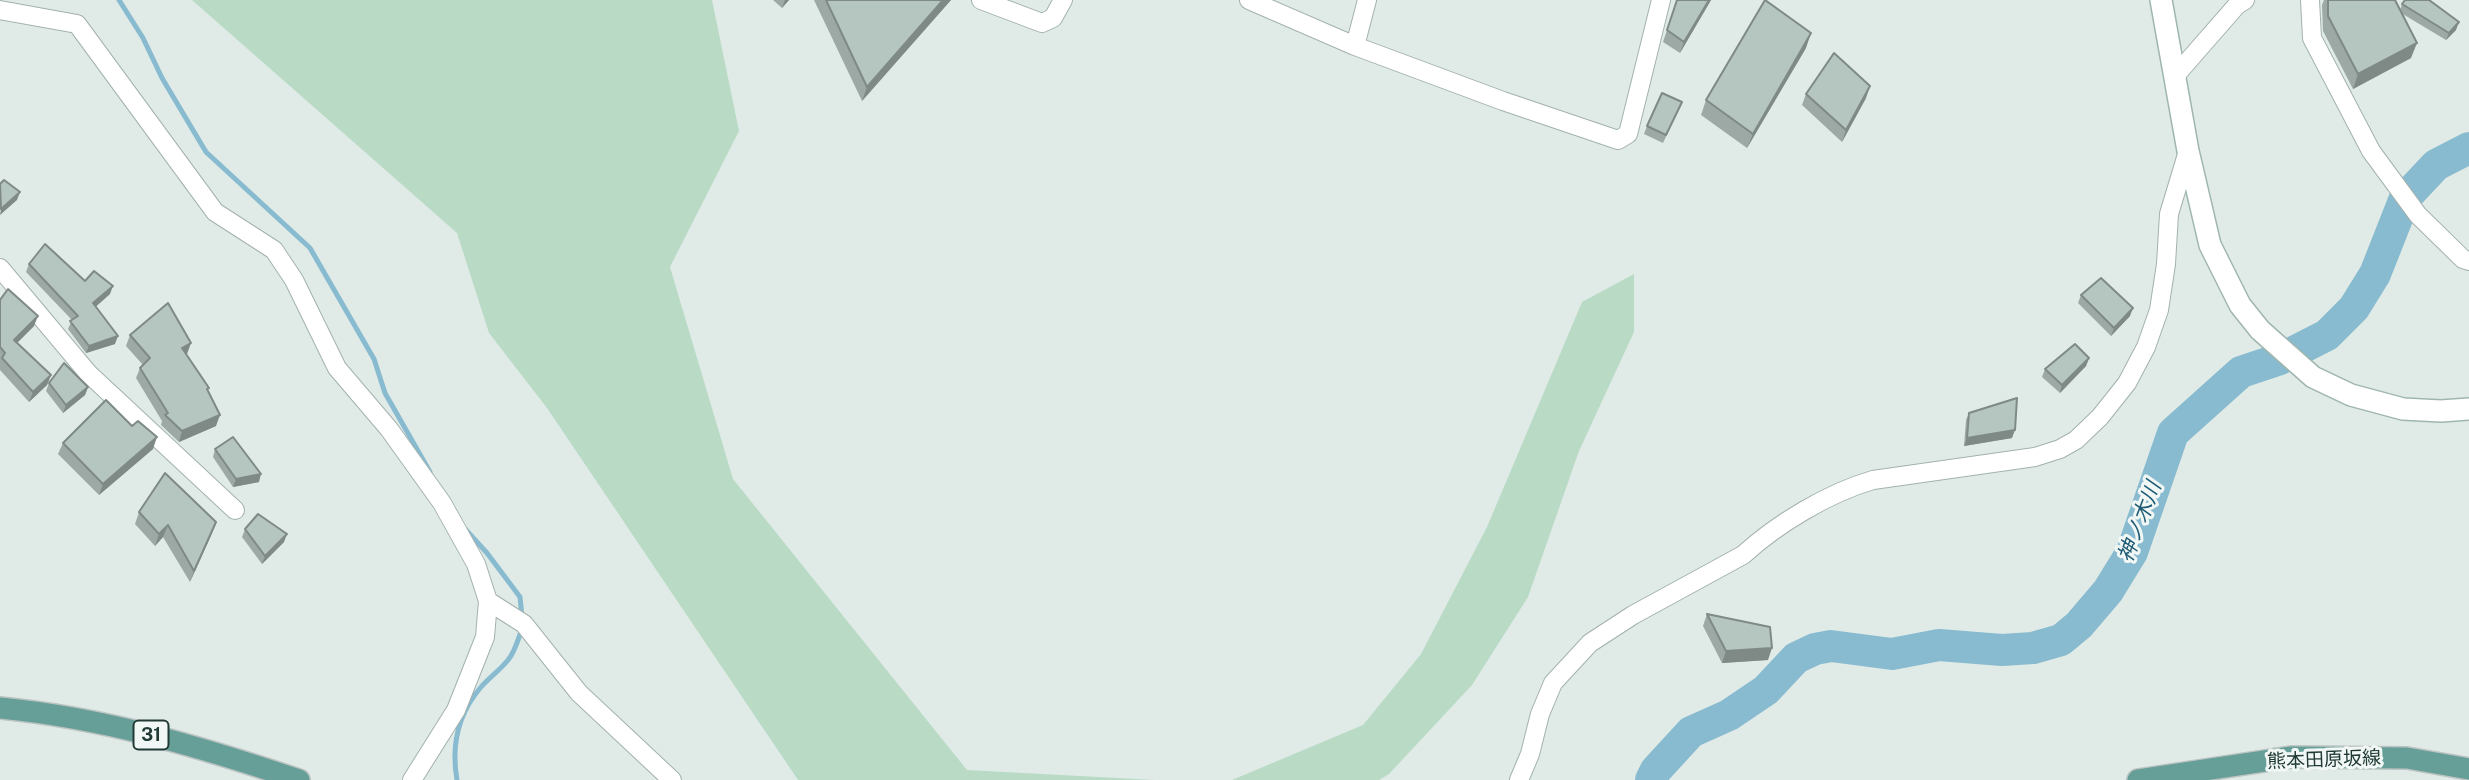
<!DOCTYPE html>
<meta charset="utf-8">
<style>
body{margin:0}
canvas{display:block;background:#e0eae7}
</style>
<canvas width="2469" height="780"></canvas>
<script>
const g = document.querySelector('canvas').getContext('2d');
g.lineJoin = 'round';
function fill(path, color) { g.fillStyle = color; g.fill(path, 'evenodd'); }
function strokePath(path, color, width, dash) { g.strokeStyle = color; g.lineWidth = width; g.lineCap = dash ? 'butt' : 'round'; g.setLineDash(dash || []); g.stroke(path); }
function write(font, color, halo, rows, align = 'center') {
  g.font = font + ' "Public Sans","Noto Sans JP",sans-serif'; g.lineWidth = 6; g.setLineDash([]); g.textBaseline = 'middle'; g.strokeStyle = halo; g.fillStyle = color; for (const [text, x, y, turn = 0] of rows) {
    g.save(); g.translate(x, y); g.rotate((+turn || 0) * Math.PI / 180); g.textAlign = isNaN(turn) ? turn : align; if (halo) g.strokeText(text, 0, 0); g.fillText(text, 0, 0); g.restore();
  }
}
const green = new Path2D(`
 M192 0H712L739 131 670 267 733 479 967 770 1155 780H798L547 408 489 333 457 233Z
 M1634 274V332L1579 451 1528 597 1472 685 1389 774 1379 780H1232L1363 725 1421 654 1487 527 1582 302Z`);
const stream = new Path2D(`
 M119 0 143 38 162 78 206 152 310 248 374 359 385 393 430 472
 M466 530 487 553 520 597 522 617
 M457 780C451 746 458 714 481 687 489 678 500 670 508 660 515 652 518 639 522 629`);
const river = new Path2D(`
 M1651 780 1656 770 1691 732 1729 715 1766 690 1796 658 1815 649 1831 646 1892 654 1939 645 2002 650 2033 648 2061 640 2079 625 2108 591 2132 552 2173 433 2241 372 2280 359 2327 335 2354 308 2375 274 2405 198 2436 165 2469 148`);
const street = new Path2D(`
 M981 0 1042 23 1053 18 1063 0
 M1249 0 1355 46 1503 101 1618 140 1628 134 1661 0
 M2310 0 2312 38 2371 151 2418 215 2463 259 2469 261
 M0 10 77 24 215 212 274 250 294 280 337 368 389 429 442 503 476 564 488 601 485 637 456 710 412 780
 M1355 46 1367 0
 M2175 76 2237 5 2245 0
 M0 268 88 373 235 510
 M488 601 524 624 579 693 672 780
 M1519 780 1530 754 1540 714 1553 683 1590 643 1633 615 1743 555C1777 524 1828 493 1873 480L2035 457 2060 449 2076 440 2100 417 2127 383 2146 347 2159 310 2166 264 2169 214 2188 151`);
const secondary = new Path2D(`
 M2161 0 2188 151 2210 245 2240 305 2260 330 2313 377 2351 395 2403 409 2441 411 2469 409`);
const primary = new Path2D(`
 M0 708C104 718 201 747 299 780
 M2138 780 2291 757 2407 758 2469 769`);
const wall = new Path2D(`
 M773 0H789L782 8Z
 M814 0H951L862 101Z
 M1677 0H1711L1680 53 1663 42Z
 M2324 0H2395L2400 10 2402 4 2456 30 2446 40 2401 13 2411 58 2353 89 2323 31 2322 5Z
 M1806 48 1747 148 1701 115 1706 100Z
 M1806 94 1866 98 1842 142 1802 105Z
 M1682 102 1663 143 1644 134 1647 126Z
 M29 264 85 281 110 294 96 306 115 344 86 353 68 329 72 320 26 272Z
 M2081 295 2130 316 2111 336 2078 303Z
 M0 300 34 326 17 343 51 375 47 385 29 402 0 370Z
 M130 335 191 343 186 354 208 391 216 426 179 442 161 425 162 421 136 378 140 368 143 365 126 346Z
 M2089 358 2086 366 2060 393 2042 377 2045 369Z
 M49 383 88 387 85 395 63 413 46 391Z
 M1969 413 2012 438 1964 446 1966 420Z
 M63 443 153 449 99 495 58 454Z
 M215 449 259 482 233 487 213 457Z
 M139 512 212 533 190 582 163 537 155 546 135 524Z
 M245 529 284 542 262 564 242 537Z
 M1707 614 1768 660 1722 663 1703 626Z`);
const shadedWall = new Path2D(`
 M785 0H789L782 8Z
 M943 0H951L862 101 867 87Z
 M1709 0H1711L1680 53 1684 42Z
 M2459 22 2456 30 2446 40 2449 33Z
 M1811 33 1806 48 1747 148 1753 134Z
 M2417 43 2411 58 2353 89 2358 74Z
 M1870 86 1866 98 1842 142 1846 130Z
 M20 192 17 200 0 215 1 209Z
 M113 286 110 294 91 311 93 303Z
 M2133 308 2130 316 2111 336 2114 328Z
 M38 316 34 326 10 350 14 340Z
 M118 336 115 344 86 353 89 346Z
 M191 343 187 354 178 359 182 348Z
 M2089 358 2086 366 2060 393 2062 385Z
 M51 375 47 385 29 402 33 392Z
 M88 387 85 395 63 413 66 405Z
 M220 415 216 426 179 442 182 431Z
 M2015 430 2012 438 1964 446 1967 438Z
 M157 437 153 449 99 495 103 484Z
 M261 474 259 482 233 487 236 479Z
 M216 522 212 533 190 582 194 571Z
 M168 525 163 537 155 546 159 534Z
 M287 534 284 542 262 564 265 556Z
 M1772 648 1768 660 1722 663 1726 651Z`);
const building = new Path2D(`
 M826 0H943L867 87Z
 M1677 0H1709L1684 42 1667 30Z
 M1765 0 1811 33 1753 134 1706 100Z
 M2328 0H2395L2417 43 2358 74 2328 16Z
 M2405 0H2429L2459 22 2449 33 2402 4Z
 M1834 53 1870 86 1846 130 1806 94Z
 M1662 93 1682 102 1666 135 1647 126Z
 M4 180 20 192 1 209 0 184Z
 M45 244 85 281 94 271 113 286 93 303 118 336 89 346 70 321 78 316 29 264Z
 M2101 278 2133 308 2114 328 2081 295Z
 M8 289 38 316 14 340 51 375 33 392 2 358 5 353 0 347V300Z
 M168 303 191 343 182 348 209 388 207 389 220 415 182 431 165 415 168 413 140 368 150 358 130 335Z
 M2075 344 2089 358 2062 385 2045 369Z
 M64 363 88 387 66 405 49 383Z
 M2017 398 2015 430 1967 438 1969 413Z
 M106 400 132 426 138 421 157 437 103 484 63 443Z
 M233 437 261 474 236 479 215 449Z
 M165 473 216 522 194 571 168 525 159 534 139 512Z
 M258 514 287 534 265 556 245 529Z
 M1707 614 1770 627 1772 648 1726 651Z`);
const shields = [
 [151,735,35]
];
const shieldNames = [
 ["31",151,735]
];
const streetNames = [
 ["熊本田原坂線",2324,760,-2]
];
const waterNames = [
 ["神ノ木川",2140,522,-69]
];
fill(green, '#b9dbc6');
strokePath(stream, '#88bbcf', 5);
strokePath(river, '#88bbcf', 32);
strokePath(street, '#a3b2ae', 20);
strokePath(secondary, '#9fb6b0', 24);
strokePath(primary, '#bcc4c3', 24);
strokePath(street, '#fff', 18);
strokePath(secondary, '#fff', 21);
strokePath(primary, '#659f97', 21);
fill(wall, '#9ca9a5');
fill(shadedWall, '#7f8a86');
fill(building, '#b5c5c0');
strokePath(building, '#7f8a86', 2);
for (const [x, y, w] of shields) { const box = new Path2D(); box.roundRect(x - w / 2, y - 14.5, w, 29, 5); g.fillStyle = '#f0f7f4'; g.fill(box); strokePath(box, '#213a36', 2); }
write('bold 18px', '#213a36', null, shieldNames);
write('19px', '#213a36', '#f0f7f4', streetNames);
write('italic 21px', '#1d5b74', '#f0f7f4', waterNames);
</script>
